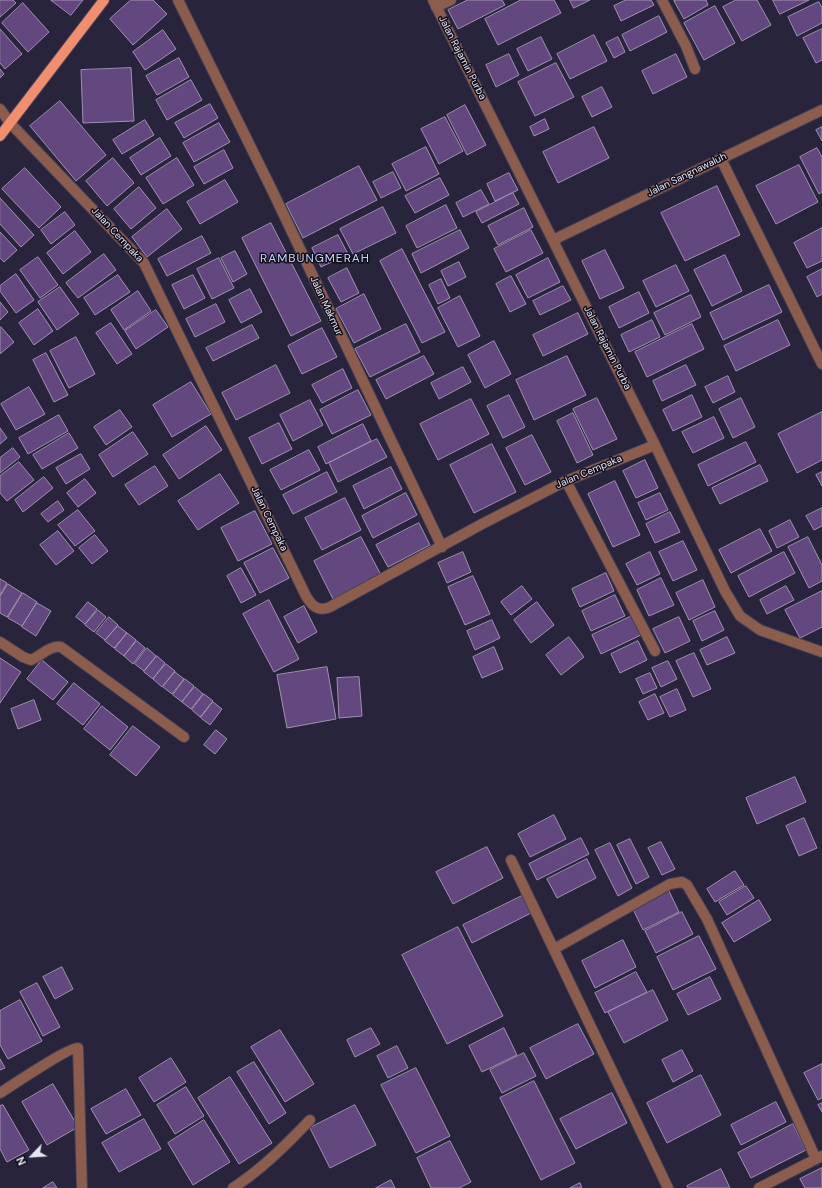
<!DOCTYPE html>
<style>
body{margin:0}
#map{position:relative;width:822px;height:1188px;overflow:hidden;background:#28243c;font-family:"DM Sans",sans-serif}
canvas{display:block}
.north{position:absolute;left:12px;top:1136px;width:40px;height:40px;-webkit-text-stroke:3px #110f1a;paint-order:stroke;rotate:245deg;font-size:11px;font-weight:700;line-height:16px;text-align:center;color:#e6e4f5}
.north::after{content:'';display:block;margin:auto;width:14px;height:18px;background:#e6e4f5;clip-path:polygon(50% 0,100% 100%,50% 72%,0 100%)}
</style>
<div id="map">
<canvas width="822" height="1188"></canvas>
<div class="north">N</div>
</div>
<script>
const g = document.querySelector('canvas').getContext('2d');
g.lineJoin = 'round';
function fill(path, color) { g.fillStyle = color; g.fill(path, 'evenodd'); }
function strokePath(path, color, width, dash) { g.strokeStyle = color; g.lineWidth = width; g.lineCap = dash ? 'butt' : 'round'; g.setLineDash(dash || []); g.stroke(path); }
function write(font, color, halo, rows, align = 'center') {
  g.font = font + ' "DM Sans",sans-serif'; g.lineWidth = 3; g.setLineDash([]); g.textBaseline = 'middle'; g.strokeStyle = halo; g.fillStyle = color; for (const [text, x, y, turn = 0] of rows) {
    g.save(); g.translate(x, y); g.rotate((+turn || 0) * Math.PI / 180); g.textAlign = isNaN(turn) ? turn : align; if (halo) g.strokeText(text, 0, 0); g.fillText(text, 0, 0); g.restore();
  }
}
const building = new Path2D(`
 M0 0H13L16 3 0 17Z
 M51 0H83L71 15Z
 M131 0H153L167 14 133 45 110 19Z
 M468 0H502L505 5 458 29 448 10Z
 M521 0H554L561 13 498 45 485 19Z
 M570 0H590L574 8Z
 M626 0H651L654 5 621 21 614 6Z
 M677 0H706L708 5 684 19 674 1Z
 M736 0H757L771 25 742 41 723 7Z
 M773 0H809L780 14Z
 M819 2 822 8V23L797 36 788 17Z
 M23 3 49 32 28 52 2 23Z
 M715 6 735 43 704 60 684 23Z
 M659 16 667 32 630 51 622 35Z
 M0 29 22 54 5 69 0 63Z
 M822 29V60L816 63 803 38Z
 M163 30 176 49 145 70 133 52Z
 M594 35 607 61 570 79 557 54Z
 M541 37 552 59 528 71 517 49Z
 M618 37 625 52 614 58 606 43Z
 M509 54 519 75 496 87 486 65Z
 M676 54 687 77 653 94 642 71Z
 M179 58 189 77 157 95 146 76Z
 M556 63 574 97 535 116 518 82Z
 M131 68 134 121 83 123 81 70Z
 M0 69 4 74 0 78Z
 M191 80 202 100 167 120 156 100Z
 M602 87 612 107 592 117 582 97Z
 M60 101 106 155 76 181 30 126Z
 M210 104 218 118 184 138 175 123Z
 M465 105 486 145 467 155 447 115Z
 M445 117 463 151 439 164 421 129Z
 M545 119 549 129 534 136 530 127Z
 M145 120 154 135 122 154 113 140Z
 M219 123 230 142 194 162 183 143Z
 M594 127 609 158 558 183 543 152Z
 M822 127V141L816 130Z
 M160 138 171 156 141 175 130 158Z
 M426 147 439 174 406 191 392 164Z
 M817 148 822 157V192L819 194 800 157Z
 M224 150 233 168 204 184 194 167Z
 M113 158 134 183 107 206 86 181Z
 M177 158 194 185 163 204 146 178Z
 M799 165 818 202 776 224 756 186Z
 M359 166 377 200 303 238 286 204Z
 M25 168 61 207 39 228 2 189Z
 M393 172 401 188 381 198 373 182Z
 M509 173 518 190 495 201 487 184Z
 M440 178 449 195 415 213 405 196Z
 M225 180 238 202 200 224 187 202Z
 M717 186 740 235 685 261 661 213Z
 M139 187 156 208 131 229 114 209Z
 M481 190 489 204 463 217 456 203Z
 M513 193 519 204 482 223 476 212Z
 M0 198 34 235 21 247 0 224Z
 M446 205 457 228 417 248 406 226Z
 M383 207 396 233 353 254 340 229Z
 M524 208 533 227 498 245 488 226Z
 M167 209 182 229 147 257 132 237Z
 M65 212 75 225 51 244 41 230Z
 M271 223 321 321 291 336 242 238Z
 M822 228V261L807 268 794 243Z
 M460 230 469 248 421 273 412 254Z
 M531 230 543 253 506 272 494 249Z
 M75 231 91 252 63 274 47 253Z
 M0 232 17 250 4 262 0 258Z
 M338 235 348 254 321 267 312 248Z
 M202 236 211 253 167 276 158 259Z
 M402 249 445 332 422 343 380 261Z
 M605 250 624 288 600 299 582 261Z
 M235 251 247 274 233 282 221 258Z
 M104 254 116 270 78 298 66 283Z
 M725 255 742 291 712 306 694 270Z
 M38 257 58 285 40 298 20 270Z
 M219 258 234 288 212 299 197 269Z
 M548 258 560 282 528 298 516 275Z
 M459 262 466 277 448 286 441 271Z
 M676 265 689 291 656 307 643 281Z
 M347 268 359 293 341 302 328 278Z
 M822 269V294L817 297 807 277Z
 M16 274 34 300 16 313 0 291V286Z
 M118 275 130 292 95 315 84 298Z
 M193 275 205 298 184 309 172 285Z
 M511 276 526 304 510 312 496 284Z
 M441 279 450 298 438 304 429 285Z
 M769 285 782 312 723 340 710 313Z
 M563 286 571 300 540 315 533 301Z
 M60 287 79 314 57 330 38 302Z
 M250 289 262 312 241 323 229 300Z
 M138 291 151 311 124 330 111 310Z
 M639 292 649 313 619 328 609 307Z
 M364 294 381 329 354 343 336 309Z
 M691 295 701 317 665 335 654 313Z
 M460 296 480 336 458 347 438 308Z
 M0 302 8 312 0 320Z
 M216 304 225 322 195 337 186 319Z
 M38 309 53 331 34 345 19 323Z
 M156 310 168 327 136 349 125 331Z
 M578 313 588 334 543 356 533 335Z
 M652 320 660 337 629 352 621 335Z
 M778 320 790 345 736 371 724 346Z
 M111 323 132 354 117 364 96 333Z
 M406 324 420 352 370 377 355 349Z
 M692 324 704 349 647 377 635 352Z
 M252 325 259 338 213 361 206 348Z
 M1 327 14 342 0 354V328Z
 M322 328 337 357 302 374 288 346Z
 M76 337 95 374 69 388 50 351Z
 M494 341 511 374 485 388 468 355Z
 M46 353 68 395 54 402 33 360Z
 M424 356 434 374 386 399 376 380Z
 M567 356 586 395 534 420 516 380Z
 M276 365 290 393 236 420 222 393Z
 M686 365 696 385 662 401 653 381Z
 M463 367 471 382 439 399 431 383Z
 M343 369 352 388 322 403 312 385Z
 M728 376 735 392 713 403 705 387Z
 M191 382 211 414 172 437 153 405Z
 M29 387 45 414 16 430 1 404Z
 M358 390 371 415 332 434 320 410Z
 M509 395 525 427 503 438 487 406Z
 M692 395 702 417 673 431 663 410Z
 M597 398 617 439 593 450 573 409Z
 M741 398 755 427 733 438 719 409Z
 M471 399 489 434 438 460 420 424Z
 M310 400 323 425 293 441 280 415Z
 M120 410 132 427 106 445 94 427Z
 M822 412V460L797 473 778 434Z
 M573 413 593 455 577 463 557 421Z
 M59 415 68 431 28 454 19 438Z
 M714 417 724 438 693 453 682 432Z
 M279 423 292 449 262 464 249 438Z
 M363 424 371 441 326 464 318 447Z
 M206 426 222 450 179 479 163 455Z
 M0 428 7 438 0 444Z
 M133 432 148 454 113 477 99 455Z
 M69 433 78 448 42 469 33 455Z
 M532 435 551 472 525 485 506 448Z
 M377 439 387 457 338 482 329 463Z
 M746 442 756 462 708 486 698 465Z
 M492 444 516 492 474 513 450 465Z
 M13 448 20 457 0 473V458Z
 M309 450 320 470 281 490 270 470Z
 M81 454 90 469 66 484 56 468Z
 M645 460 658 488 636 498 623 471Z
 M19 462 34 480 7 501 0 493V476Z
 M760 465 768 481 720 504 712 488Z
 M155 466 168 486 139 505 125 485Z
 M391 467 402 489 364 509 353 486Z
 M327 472 337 492 293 514 283 495Z
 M822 472V486L816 475Z
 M220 474 239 503 198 530 178 501Z
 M44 477 53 488 23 512 15 500Z
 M85 479 96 493 78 507 67 493Z
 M615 481 640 535 613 547 588 494Z
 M406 493 417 515 373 538 362 516Z
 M660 493 668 510 646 520 638 503Z
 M345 498 361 530 322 550 305 518Z
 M58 501 64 510 48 522 41 514Z
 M822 508V526L814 530 806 516Z
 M78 510 95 531 75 546 58 525Z
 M255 511 272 544 238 561 221 528Z
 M670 512 680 532 655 543 646 524Z
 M790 520 799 537 777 548 769 531Z
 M419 523 430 545 388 567 376 545Z
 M760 529 772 551 731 573 719 550Z
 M58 531 74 551 56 565 40 545Z
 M95 535 108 551 92 564 79 548Z
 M361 537 381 575 333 599 314 561Z
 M808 537 822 565V581L809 588 788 547Z
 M683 541 697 570 673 581 659 552Z
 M273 548 289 578 260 593 244 563Z
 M463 552 471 572 447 583 438 563Z
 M650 552 660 574 637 585 626 564Z
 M784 552 795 573 749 597 738 576Z
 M241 568 256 595 241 603 227 576Z
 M606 573 614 591 580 607 572 589Z
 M473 576 490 614 465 625 448 587Z
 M661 578 674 605 649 616 637 590Z
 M0 579 7 583 0 595Z
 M703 580 715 607 689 620 676 593Z
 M8 584 22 593 7 617 0 613V597Z
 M522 586 532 599 511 615 501 602Z
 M786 586 794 600 767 614 760 600Z
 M822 591V627L800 638 785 610Z
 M23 593 37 602 22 626 8 618Z
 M615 595 625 616 591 631 582 611Z
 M269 600 299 659 274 672 243 614Z
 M88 602 97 609 85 624 76 617Z
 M537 602 554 625 531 643 514 620Z
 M37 603 51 611 36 636 22 627Z
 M304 606 317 632 298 643 284 617Z
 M98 610 106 617 94 632 85 625Z
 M715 611 724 630 702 641 693 621Z
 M632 616 641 635 601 654 592 635Z
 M109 617 118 625 105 640 96 633Z
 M679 617 690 641 665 653 653 629Z
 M492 620 500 638 475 650 467 631Z
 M118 626 127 633 114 648 105 641Z
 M127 633 136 640 124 656 115 649Z
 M569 637 584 657 561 675 546 655Z
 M727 637 735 653 707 665 700 650Z
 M137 641 145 648 133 664 124 656Z
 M638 641 647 660 620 673 611 654Z
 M494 647 503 669 482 678 473 657Z
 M147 648 156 656 144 671 135 664Z
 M694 653 711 689 693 697 676 661Z
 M157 656 165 663 153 679 144 672Z
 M0 658 21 672 0 703Z
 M42 660 68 682 53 700 27 679Z
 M668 661 677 679 661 687 652 668Z
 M166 664 175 671 162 687 153 679Z
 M327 667 336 719 287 728 277 675Z
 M175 672 184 679 172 694 163 687Z
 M650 673 657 688 643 694 636 679Z
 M359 677 362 716 339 718 337 678Z
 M185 679 194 686 182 702 173 695Z
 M74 683 100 704 83 725 57 704Z
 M195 687 203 694 191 709 182 702Z
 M677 689 686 710 670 717 660 697Z
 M204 694 213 701 200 717 192 710Z
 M655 694 664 713 648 720 639 702Z
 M34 700 41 720 18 729 11 709Z
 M213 702 222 709 210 725 201 718Z
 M102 706 128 727 110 750 84 729Z
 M133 726 160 747 136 776 110 755Z
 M216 730 227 739 215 754 204 745Z
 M795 777 806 802 757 824 746 798Z
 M554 815 566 839 530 857 518 834Z
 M804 818 817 848 799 856 786 826Z
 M581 838 589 854 537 880 529 864Z
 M630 839 649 877 636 884 617 845Z
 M661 842 675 869 662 875 648 848Z
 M610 843 632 888 618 896 595 850Z
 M487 847 503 878 453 904 436 872Z
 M587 859 596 878 557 898 547 879Z
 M735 871 744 885 715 902 707 889Z
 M746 886 754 898 727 915 719 902Z
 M669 891 679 912 643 930 633 909Z
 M524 895 533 912 472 943 463 925Z
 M759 900 771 920 734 942 722 923Z
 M682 912 693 934 656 953 645 931Z
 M458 927 503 1016 447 1044 402 955Z
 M699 936 716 969 673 990 657 957Z
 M623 940 636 967 595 988 582 961Z
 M62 967 73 989 55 999 43 977Z
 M636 972 647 992 605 1013 595 993Z
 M710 977 721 999 688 1015 677 994Z
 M37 983 60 1027 43 1036 20 992Z
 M653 990 668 1020 624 1043 608 1012Z
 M20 1000 42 1041 8 1059 0 1045V1011Z
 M578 1024 594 1054 546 1079 530 1048Z
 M371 1028 380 1044 355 1057 347 1040Z
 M504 1028 517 1055 482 1072 469 1046Z
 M280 1030 314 1084 285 1102 251 1047Z
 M397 1046 408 1068 388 1078 377 1056Z
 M682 1050 693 1071 673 1082 662 1060Z
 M524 1053 536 1076 502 1093 490 1070Z
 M171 1058 186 1082 154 1102 139 1078Z
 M0 1059 5 1068 0 1070Z
 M254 1062 286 1113 269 1124 237 1072Z
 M822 1064V1098L818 1100 804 1073Z
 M416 1068 450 1136 416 1153 381 1085Z
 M701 1075 721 1115 667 1143 647 1103Z
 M230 1077 272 1143 239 1164 198 1098Z
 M534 1081 575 1163 541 1180 500 1098Z
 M53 1084 78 1127 47 1145 22 1102Z
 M186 1087 204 1116 175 1134 157 1105Z
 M126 1089 141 1115 106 1134 91 1109Z
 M612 1093 627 1123 576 1149 560 1119Z
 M776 1102 786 1122 741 1145 731 1125Z
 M822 1103V1112L818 1105Z
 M3 1105 29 1150 7 1162 0 1149V1106Z
 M355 1105 376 1145 330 1168 310 1128Z
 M144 1119 161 1149 119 1172 102 1143Z
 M204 1120 230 1162 193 1185 168 1143Z
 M793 1124 806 1150 751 1178 738 1153Z
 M450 1141 471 1182 459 1188H431L417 1158Z
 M822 1168V1188H805L800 1179Z
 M721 1169 730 1188H688L687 1186Z
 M391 1180 395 1188H376Z
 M53 1182 57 1188H43Z
 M580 1183 582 1188H570Z`);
const service = new Path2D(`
 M436 7 451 0`);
const minor = new Path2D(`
 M178 0 271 188 442 547
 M433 0 655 445 725 591 740 616 760 630 822 652
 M662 0 686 46 695 69
 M0 109 10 123 144 263 306 596C312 606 318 612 330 607L482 524 566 481 655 445
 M721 159 822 364
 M553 240 822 110
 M566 481 655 651
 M0 642 23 657 31 660C41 656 50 645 61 647L184 737
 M511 860 668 1188
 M554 949 670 884 682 882 687 885 707 919 816 1159
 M0 1093C11 1086 71 1046 78 1048L82 1188
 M233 1188C262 1169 286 1145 310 1120
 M759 1188 822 1156`);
const primary = new Path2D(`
 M0 136 104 0`);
const streetNames = [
 ["Jalan Rajamin Purba",462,58,63],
 ["Jalan Sangnawaluh",687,175,-26],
 ["Jalan Cempaka",117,235,47],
 ["Jalan Makmur",326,306,65],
 ["Jalan Rajamin Purba",607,348,63],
 ["Jalan Cempaka",589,472,-23],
 ["Jalan Cempaka",269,519,64]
];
const quarterNames = [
 ["RAMBUNGMERAH",315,259]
];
fill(building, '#62487f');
strokePath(building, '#9f92af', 1);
strokePath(service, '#433f56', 12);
strokePath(minor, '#433f56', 12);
strokePath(primary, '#433f56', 12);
strokePath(service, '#8c5c4c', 10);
strokePath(minor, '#8c5c4c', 10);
strokePath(primary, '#f18e6d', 10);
write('10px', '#e6e4f5', '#110f1a', streetNames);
g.letterSpacing = '1px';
write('12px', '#c5d5fe', '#110f1a', quarterNames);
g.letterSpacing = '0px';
</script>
